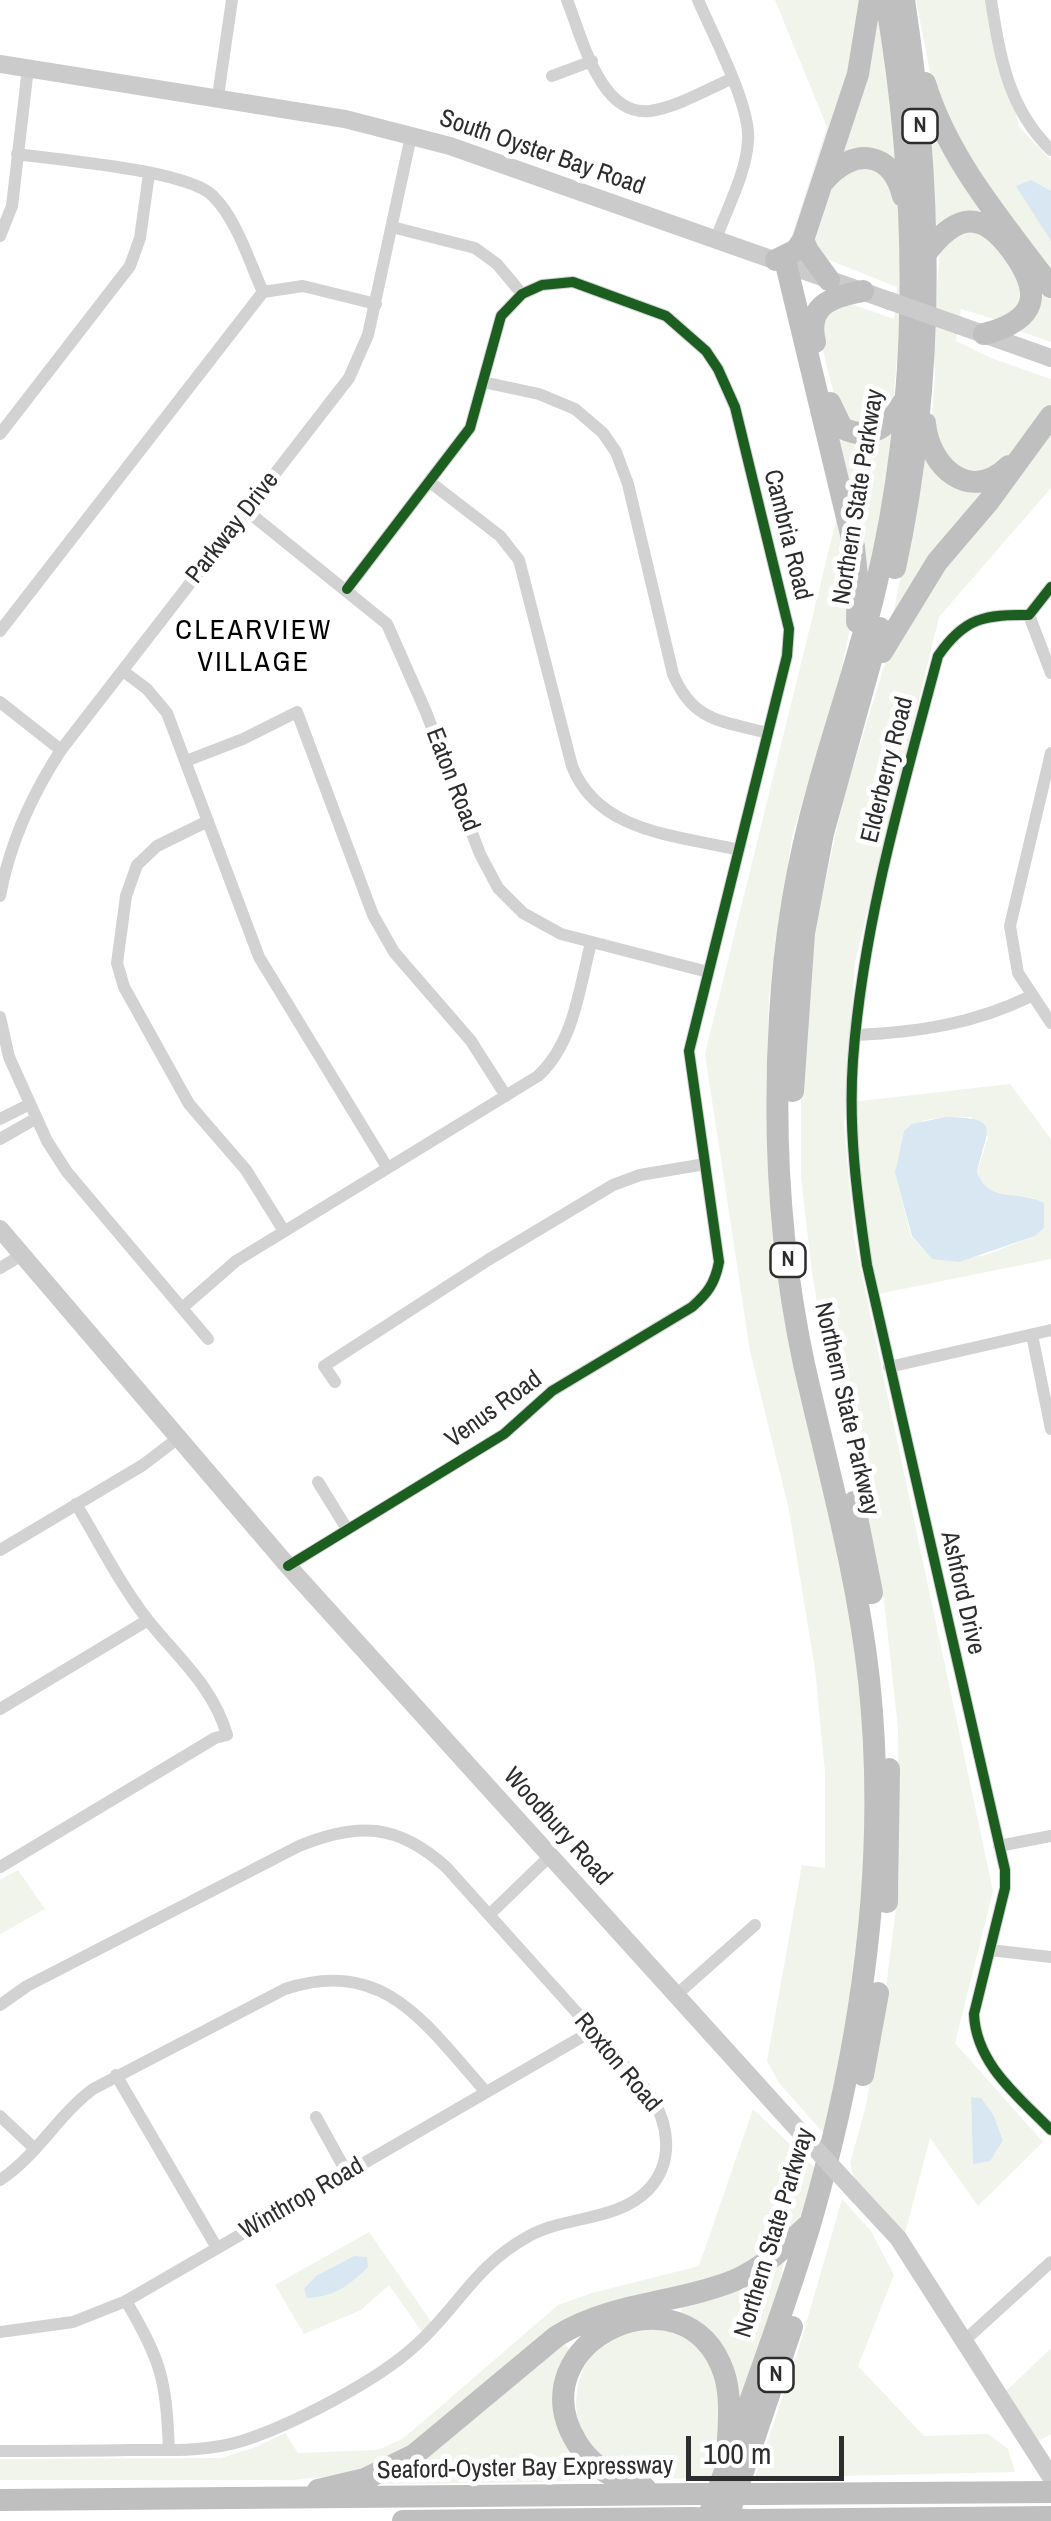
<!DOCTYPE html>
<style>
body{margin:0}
#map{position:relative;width:1051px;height:2521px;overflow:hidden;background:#fff;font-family:"Archivo Narrow",sans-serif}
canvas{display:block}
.scale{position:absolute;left:686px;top:2436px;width:158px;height:45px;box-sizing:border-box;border:5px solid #2d2d2d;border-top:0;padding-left:12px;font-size:30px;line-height:35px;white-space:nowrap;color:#2d2d2d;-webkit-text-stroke:8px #fff;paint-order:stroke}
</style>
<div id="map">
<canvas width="1051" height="2521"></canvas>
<div class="scale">100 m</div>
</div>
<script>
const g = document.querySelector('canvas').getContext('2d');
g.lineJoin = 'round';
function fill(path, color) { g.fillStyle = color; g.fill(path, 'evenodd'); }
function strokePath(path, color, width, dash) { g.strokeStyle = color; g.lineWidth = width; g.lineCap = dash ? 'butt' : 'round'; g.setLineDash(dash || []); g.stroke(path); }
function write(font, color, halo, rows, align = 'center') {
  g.font = font + ' "Archivo Narrow",sans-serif'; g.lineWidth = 10; g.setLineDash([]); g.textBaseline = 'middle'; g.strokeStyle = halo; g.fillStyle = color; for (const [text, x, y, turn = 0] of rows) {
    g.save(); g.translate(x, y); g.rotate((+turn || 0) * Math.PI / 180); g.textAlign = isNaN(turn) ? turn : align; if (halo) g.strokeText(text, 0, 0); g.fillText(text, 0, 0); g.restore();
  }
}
const green = new Path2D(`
 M775 0H867L865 27 796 244 789 245 827 127Z
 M916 0H988L1019 127 1051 160V276L963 156 936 103Z
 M877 3 902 170 891 164 829 171Z
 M930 124 1004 228 936 224Z
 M872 162 897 191 905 261 893 406 861 428 839 414 818 331 821 317 848 303 894 319 897 287 824 258 813 237 831 182Z
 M981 228 1026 279V306L1000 321 961 309 956 341 991 358 1051 379V409L992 475 949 468 931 434 935 374 932 337 940 252 945 240Z
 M1040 292 1051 294V342L1017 330Z
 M830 416 894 436 866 592Z
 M1051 430V488L939 617 855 962 844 1125 854 1238 993 1891 955 2043 1043 2142 978 2206 930 2138 902 2245 859 2196 850 2163 866 2106 886 1988 899 1884 898 1728 884 1600 825 1351 812 1272 801 1178V1081L815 927 844 797 885 663 912 609ZM971 2097 981 2099 993 2114 1003 2139 973 2164Z
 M923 459 991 482 893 616Z
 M842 512 852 619 840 675 792 837 769 996 766 1107 775 1218 862 1672 868 1797 865 1909 827 2137 779 2083 767 2061 802 1865 825 1868V1772L815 1669 789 1510 750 1351 705 1054 837 517Z
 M1010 1084 1051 1139V1259L873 1295 852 1102ZM945 1117H971L988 1137 977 1173C989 1198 1009 1195 1034 1198L1035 1236 983 1256 932 1259 911 1236 895 1173 904 1131 925 1120Z
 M18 1870 45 1909 0 1934V1880Z
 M753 2109 818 2171 802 2214 780 2242 745 2268 594 2308 461 2413 370 2472 292 2480H0V2459L221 2458 256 2447 285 2433 298 2453 378 2450 404 2438 558 2305 592 2293 699 2266Z
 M842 2199 871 2231 894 2275 858 2366 924 2436 988 2434 1008 2449 1015 2472 755 2478 799 2348Z
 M369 2232 432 2323 423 2333 389 2285 361 2310 304 2334 275 2285Z
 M785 2256 777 2297 733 2428 735 2390 682 2319 681 2302Z
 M648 2328C658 2330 671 2330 680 2334 734 2358 723 2433 711 2478 680 2478 640 2481 612 2465 563 2437 566 2367 611 2337 621 2331 637 2330 648 2328Z
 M562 2340 572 2353 561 2380 602 2478 548 2482 381 2484V2480Z
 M1051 2348V2434L1032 2445 1001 2396Z`);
const water = new Path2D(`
 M1031 180 1051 191V241L1016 186Z
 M945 1117C1004 1118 986 1129 977 1173 992 1205 1017 1189 1044 1203V1228L1035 1236 959 1262 932 1259 912 1236 895 1173 904 1131 912 1124Z
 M971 2097 981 2098 993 2114 1003 2140 990 2161 973 2164Z
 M354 2256 367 2257 368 2267C349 2285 335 2297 307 2298L304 2289 316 2276Z`);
const street = new Path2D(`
 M567 0C582 37 600 117 650 111 677 107 706 90 731 79
 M698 0C713 35 751 106 748 141 746 174 727 208 716 239
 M991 0C1000 57 1008 108 1051 150
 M552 76 592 61
 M218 96 232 0
 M17 154C59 160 188 170 213 196 237 220 249 261 263 292
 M392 227 475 248 497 264 522 294
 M0 236 12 206 28 68
 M483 382 539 394 575 409 603 433 616 452 628 484 673 674C693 722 722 721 768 733
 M0 434 130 266 140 238 149 174
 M430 482 500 536 519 560 572 766C598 833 677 835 739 850
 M247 511 387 624 426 712 480 854 498 888 523 913 561 934 708 972
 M1051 587 1029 615C985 614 964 618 938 656 903 788 863 923 853 1060 848 1129 857 1197 867 1265L1005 1870V1888L974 2014C976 2064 1018 2096 1051 2130
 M1029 615 1051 673
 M0 631 263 292 303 286 376 304
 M123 671 147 689 167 713 259 957 387 1167
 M0 702 61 750
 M1051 753 1010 926 1018 973 1051 1023
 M186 761 243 739 297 712 373 915 394 952 471 1041 506 1096
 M208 821 157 846 137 865 126 896 117 963 124 987 189 1104 246 1170 284 1231
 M0 896C10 842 31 796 61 750L349 378 368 335 411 136
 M0 1017 9 1057 47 1141 67 1172 208 1339
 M856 1035C919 1032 974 1024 1031 996
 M0 1119 28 1105
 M0 1139 35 1119
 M0 1268 22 1255
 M182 1308 236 1261 538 1076C574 1043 579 989 591 943
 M1032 1335 1051 1429
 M889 1367 1051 1330
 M335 1382 324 1366 488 1260 613 1185 640 1175 705 1164
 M318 1482 347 1529
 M0 1550 143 1465 177 1439
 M288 1566 504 1434 552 1391 692 1307C708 1293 715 1283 719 1262L689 1051 787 656 789 629 735 407 718 369 706 351 666 316 573 282 542 285 522 294 501 316 470 428 347 589
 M0 1709 148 1620
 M999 1846 1051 1836
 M0 1867 215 1738 227 1735C213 1686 177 1657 147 1619 120 1584 99 1542 76 1504
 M489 1915 550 1856
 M990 1950 1051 1957
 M675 1996 755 1925
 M0 2005 27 1986 299 1846C357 1822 397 1823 446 1867L649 2093C669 2123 675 2162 648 2190 618 2221 565 2216 529 2236 474 2266 458 2308 415 2346 377 2381 292 2425 242 2441 206 2452 167 2450 129 2450 86 2451 43 2451 0 2451
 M116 2075 217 2248
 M0 2116 34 2148
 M316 2117 347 2173
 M0 2180C36 2157 58 2115 93 2089L285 1989C385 1956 426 2025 486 2092
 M126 2301C162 2362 166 2380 169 2450
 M0 2332 73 2322 126 2301 592 2031
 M965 2340 1051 2262`);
const secondary = new Path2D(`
 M0 64 345 119 450 146 890 301
 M958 325 1051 358
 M0 1229 288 1566 791 2122
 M859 2196 898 2238 1051 2477`);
const highway = new Path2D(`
 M925 83C949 161 1003 222 1051 287
 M824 181C853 147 891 150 903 196
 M803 240 808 251 829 280
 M927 252C957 213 982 210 1012 251 1043 294 1038 320 984 334
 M776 260 796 250 803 240 858 74 870 0
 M786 264 854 547 858 586 857 622
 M815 342C806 305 831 297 863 291
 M830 403 842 428C869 441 888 428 902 404
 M925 423C929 467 970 504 1009 466
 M895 568C936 380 933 189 904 0
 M882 652 937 562 989 501 1051 416
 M793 1091 804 933 823 833 880 628
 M854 1502 872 1593
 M887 1902 889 1769
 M863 2075 878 1993
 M645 2488C618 2483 591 2466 577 2443 514 2341 686 2261 724 2373 731 2394 729 2420 728 2441
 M318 2490 365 2479 414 2455 557 2336C612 2302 675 2304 733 2281 762 2269 785 2247 807 2226
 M758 2494 1051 2492
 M0 2500 698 2494
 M730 2510 792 2327
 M750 2520 1051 2517
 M403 2521 691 2518
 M707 2521C741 2424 779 2327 809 2228 861 2050 889 1865 869 1680 857 1572 828 1470 804 1364 780 1252 773 1132 780 1017 784 941 797 862 818 788 836 722 859 657 875 590 922 399 919 193 886 0`);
const secondaryBridge = new Path2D(`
 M890 301 958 325
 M791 2122 859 2196`);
const highwayBridge = new Path2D(`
 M698 2494H758
 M691 2518 750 2520`);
const cycleway = new Path2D(`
 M1051 587 1029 615C985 614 964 618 938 656 903 788 863 923 853 1060 848 1129 857 1197 867 1265L1005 1870V1888L974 2014C976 2064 1018 2096 1051 2130
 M288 1566 504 1434 552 1391 692 1307C708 1293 715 1283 719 1262L689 1051 787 656 789 629 735 407 718 369 706 351 666 316 573 282 542 285 522 294 501 316 470 428 347 589`);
const shields = [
 [920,126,35],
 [788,1260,35],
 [776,2375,35]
];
const shieldNames = [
 ["N",920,126],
 ["N",788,1260],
 ["N",776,2375]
];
const streetNames = [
 ["South Oyster Bay Road",542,153,19],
 ["Northern State Parkway",859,497,-81],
 ["Parkway Drive",233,528,-52],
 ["Cambria Road",787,535,76],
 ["Elderberry Road",888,770,-76],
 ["Eaton Road",452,780,69],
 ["Northern State Parkway",846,1409,77],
 ["Venus Road",494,1410,-36],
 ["Ashford Drive",962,1593,77],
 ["Woodbury Road",557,1827,48],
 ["Roxton Road",617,2063,50],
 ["Winthrop Road",302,2199,-30],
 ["Northern State Parkway",775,2233,-73],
 ["Seaford-Oyster Bay Expressway",525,2469,-1]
];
const neighbourhoodNames = [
 ["CLEARVIEW",254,631],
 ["VILLAGE",254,663]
];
fill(green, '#f0f4eb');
fill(water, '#d8e7f1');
strokePath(street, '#d2d2d2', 12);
strokePath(secondary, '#cbcbcb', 18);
strokePath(highway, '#bfbfbf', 22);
strokePath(secondaryBridge, '#cbcbcb', 18);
strokePath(highwayBridge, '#bfbfbf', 22);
strokePath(cycleway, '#1b5e20', 10);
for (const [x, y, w] of shields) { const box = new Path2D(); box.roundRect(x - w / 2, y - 17, w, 34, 8); g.fillStyle = '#fff'; g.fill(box); strokePath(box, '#2d2d2d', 2.5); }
write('bold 22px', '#2d2d2d', null, shieldNames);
write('25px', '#2d2d2d', '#fff', streetNames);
g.letterSpacing = '2.5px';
write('28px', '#000', '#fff', neighbourhoodNames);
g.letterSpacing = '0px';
</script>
